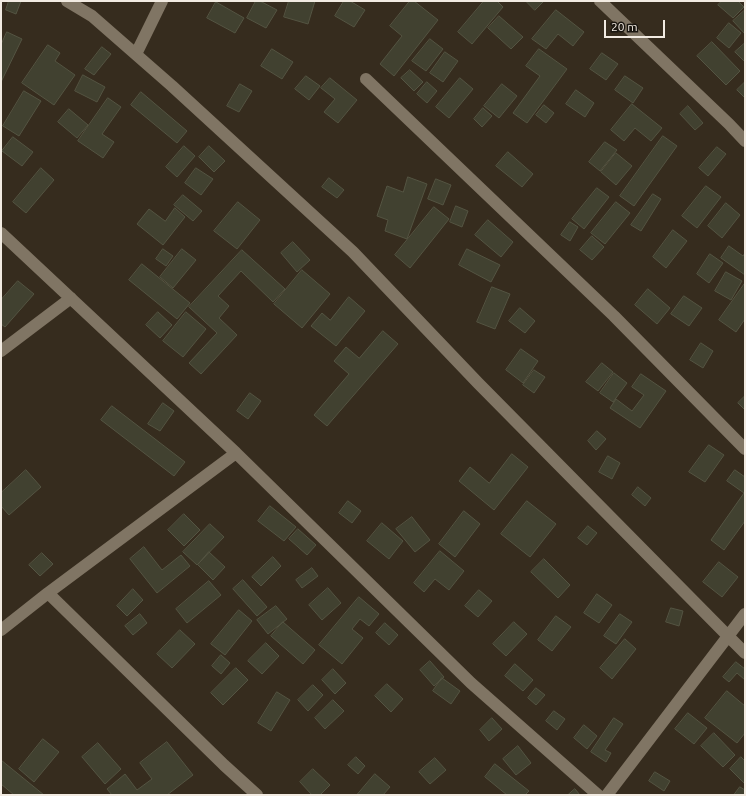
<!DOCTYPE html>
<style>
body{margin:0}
#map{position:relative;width:746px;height:796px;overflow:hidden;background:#362c1e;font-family:Ubuntu,sans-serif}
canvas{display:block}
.frame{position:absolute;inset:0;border:2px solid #f2ebe2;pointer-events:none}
.scale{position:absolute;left:604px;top:20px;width:61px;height:18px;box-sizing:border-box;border:2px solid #f2ebe2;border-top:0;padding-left:5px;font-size:12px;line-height:14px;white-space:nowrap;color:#f2ebe2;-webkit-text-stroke:3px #19150f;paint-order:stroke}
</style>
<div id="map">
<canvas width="746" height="796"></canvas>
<div class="frame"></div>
<div class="scale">20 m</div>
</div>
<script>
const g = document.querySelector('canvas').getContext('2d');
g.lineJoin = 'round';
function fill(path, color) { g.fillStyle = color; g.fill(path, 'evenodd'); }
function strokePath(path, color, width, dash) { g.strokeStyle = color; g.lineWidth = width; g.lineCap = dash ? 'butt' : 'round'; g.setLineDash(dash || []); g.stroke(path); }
const building = new Path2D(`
 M9 1H21L16 14 6 10Z
 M256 1H260L277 10 266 28 247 18Z
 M289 1H315L308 24 284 17Z
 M344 1H350L365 10 354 27 335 16Z
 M410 1H414L438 20 394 76 380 64 402 36 390 26Z
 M484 1H497L503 7 472 44 458 32Z
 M526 1H544L535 10Z
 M722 1H738L744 7 733 18 718 5Z
 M216 2 244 18 235 33 207 18Z
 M556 10 584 32 573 46 558 34 546 49 532 39Z
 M745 10V34L733 21Z
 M499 16 523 37 511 49 488 28Z
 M729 23 741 33 729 48 717 38Z
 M7 32 22 39 1 82V45Z
 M430 39 443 49 426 71 412 61Z
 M712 42 740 71 726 85 697 56Z
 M745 43V60L744 61 735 52Z
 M48 45 60 53 55 61 75 75 54 105 22 83Z
 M102 47 111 54 94 75 85 69Z
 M272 49 293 62 282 79 261 66Z
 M539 49 567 69 527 123 513 113 540 76 526 66Z
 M445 52 458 61 443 82 430 73Z
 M602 53 618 64 606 80 590 69Z
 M410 70 423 82 414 91 401 78Z
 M83 75 105 87 97 102 75 91Z
 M306 76 320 86 309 100 295 89Z
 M625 76 643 88 633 103 615 90Z
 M330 78 357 100 338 123 324 112 335 99 321 88Z
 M460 78 473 89 449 118 436 107Z
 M427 82 437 91 427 103 417 94Z
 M745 82V98L737 90Z
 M240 84 252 91 239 112 227 106Z
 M502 84 517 96 499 118 484 106Z
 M576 90 594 103 585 117 566 104Z
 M24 91 41 101 19 136 3 126Z
 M141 92 187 131 177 143 131 105Z
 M108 98 121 107 102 134 114 142 103 158 78 141Z
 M632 104 662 128 651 141 635 128 624 141 611 130Z
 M544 105 554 113 546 123 536 115Z
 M688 106 703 123 695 130 680 114Z
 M483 108 492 116 482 127 474 119Z
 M69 109 88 125 77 138 58 122Z
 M663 136 677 146 634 206 620 196Z
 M13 137 33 152 22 166 2 151Z
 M605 142 617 150 600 171 589 162Z
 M184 146 195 156 177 177 166 167Z
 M209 146 225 161 214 172 199 157Z
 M717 147 726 154 708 176 699 168Z
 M508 152 533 174 522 187 496 166Z
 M616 153 632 166 616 185 601 172Z
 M41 168 54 180 26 213 13 202Z
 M196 168 213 179 201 195 185 183Z
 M408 177 427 184 407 239 385 231 388 220 377 216 387 186 403 192Z
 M329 178 344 190 337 198 322 187Z
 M436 179 451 185 443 205 428 199Z
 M706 186 721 197 697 228 682 216Z
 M597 188 609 197 584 229 572 219Z
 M653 194 661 199 641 231 631 225Z
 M183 195 202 211 193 221 174 205Z
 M238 202 260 220 237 249 214 231Z
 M616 202 630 213 605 244 591 233Z
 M726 203 740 215 722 238 708 226Z
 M456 206 468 211 462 227 450 222Z
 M434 207 449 219 410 268 395 255Z
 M175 208 185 217 163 245 137 224 149 209 165 221Z
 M488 220 513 242 501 257 475 235Z
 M570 222 578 227 570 241 561 235Z
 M673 230 687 241 666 268 653 257Z
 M592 236 604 247 592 260 580 250Z
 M293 242 310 260 297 272 281 253Z
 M729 246 743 256 745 253V275L721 258Z
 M163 249 173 256 166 266 156 259Z
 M182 249 196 260 173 288 160 277Z
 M467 249 500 265 491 282 459 265Z
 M242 250 285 289 273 302 241 271 218 296 229 306 219 318 237 335 201 374 189 363 217 333 189 307Z
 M710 254 723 263 709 283 697 274Z
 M142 264 190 303 177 319 129 280Z
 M302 270 330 294 302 328 274 304Z
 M726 272 742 281 731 300 715 291Z
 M18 281 34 294 5 327 1 324V300Z
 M745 283V319L736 332 719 320Z
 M492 287 510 294 495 329 477 322Z
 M648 289 670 308 657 324 635 305Z
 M684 296 702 308 689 326 671 314Z
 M349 297 365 311 336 346 311 326 322 313 330 320Z
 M520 308 535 321 525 333 509 321Z
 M158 312 172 325 160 338 146 325Z
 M186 312 206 329 183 357 163 341Z
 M383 331 398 344 327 426 314 415 349 374 334 361 346 347 359 358Z
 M701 343 713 351 703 368 690 360Z
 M521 349 538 361 523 383 506 370Z
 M602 363 613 372 598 391 586 382Z
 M534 370 545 377 534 393 523 385Z
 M614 373 627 383 613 402 600 393Z
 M641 374 666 391 640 428 610 408 616 399 632 411 644 395 632 387Z
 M250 393 261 401 248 419 237 411Z
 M745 396V410L738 403Z
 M163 403 174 411 160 431 148 424Z
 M112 406 185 462 174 476 101 420Z
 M597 431 606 439 596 450 588 441Z
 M709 445 724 455 705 482 689 472Z
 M512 454 528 467 494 510 459 481 470 467 489 483Z
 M608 456 620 463 612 479 599 472Z
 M26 470 41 487 9 515 1 506V493Z
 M735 470 745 477V521L724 550 711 540 744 493 727 481Z
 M638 487 651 498 645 506 632 495Z
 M348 501 361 511 352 523 339 513Z
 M527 501 556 524 530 557 501 534Z
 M270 506 296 527 284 541 258 521Z
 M464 511 480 524 455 557 439 544Z
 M184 514 200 530 184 546 168 530Z
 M412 517 430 540 415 552 396 529Z
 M382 523 403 541 389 559 367 541Z
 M210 524 224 537 197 565 183 552Z
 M588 526 597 533 587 545 578 538Z
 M298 529 316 545 307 555 289 539Z
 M144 547 162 570 181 555 190 566 157 593 130 559Z
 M440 551 464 571 449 590 435 579 424 592 414 583Z
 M209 552 225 567 213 580 198 565Z
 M42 553 53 564 40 576 29 565Z
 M273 557 281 566 261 586 252 577Z
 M544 559 570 585 558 598 531 572Z
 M719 562 738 577 722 597 703 582Z
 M312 568 318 576 302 588 296 580Z
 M243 580 267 607 257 616 233 589Z
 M209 581 221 595 187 623 176 609Z
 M328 588 341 603 322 620 309 605Z
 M133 589 143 600 127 616 117 606Z
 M479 590 492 601 478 617 465 606Z
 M597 594 612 605 599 623 584 613Z
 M359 597 379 614 369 626 360 619 352 629 363 638 342 664 319 645Z
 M276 606 287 619 268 634 257 620Z
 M671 608 683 611 679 626 666 622Z
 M239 610 252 621 225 655 211 644Z
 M140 614 147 623 133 635 125 626Z
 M620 614 632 622 616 644 604 636Z
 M556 616 571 627 552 651 538 640Z
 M283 622 315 650 303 664 271 636Z
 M514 622 527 634 506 656 493 644Z
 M385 623 398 635 389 645 376 633Z
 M180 630 195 644 172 668 157 654Z
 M625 639 636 649 612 679 600 668Z
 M266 643 279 656 262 674 248 661Z
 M221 655 230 663 221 674 212 666Z
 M430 661 444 677 434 686 420 670Z
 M736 662 745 669V680L737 673 729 682 723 677Z
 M515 664 533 680 523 691 505 676Z
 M236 668 248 680 223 705 211 693Z
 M333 669 346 683 335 694 322 680Z
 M442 678 460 691 451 704 433 691Z
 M387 684 403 699 391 712 375 696Z
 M313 685 323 695 308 711 298 700Z
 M536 688 545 695 536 705 528 698Z
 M727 691 745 706V733L737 743 705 718Z
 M277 692 290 700 271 731 258 723Z
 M333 700 344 711 325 729 315 718Z
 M554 711 565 719 557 730 546 721Z
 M688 713 707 728 694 744 675 729Z
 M492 718 502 729 489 741 480 730Z
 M614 718 623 724 605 750 611 753 606 762 591 752Z
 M584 725 597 736 587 749 574 738Z
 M714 733 735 755 723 767 701 746Z
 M43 739 59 752 34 782 19 769Z
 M167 742 193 775 167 795H112L107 789 125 774 137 790 152 779 140 763Z
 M98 743 121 769 105 784 82 757Z
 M518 746 531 763 516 775 503 759Z
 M356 757 365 766 358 774 348 765Z
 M741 757 745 761V784L730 769Z
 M435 758 446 770 430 784 419 772Z
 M1 760 44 795H14L1 784Z
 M495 764 529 791 525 795H507L485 777Z
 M313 769 330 785 320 795H312L300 782Z
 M655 772 670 781 664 791 649 781Z
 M375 774 390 787 383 795H357Z
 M740 787 745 790V795H734Z
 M575 789 580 795H568Z`);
const minor = new Path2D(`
 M67 1 92 16 172 86 353 252 478 383 728 636 745 653
 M600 1 729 124 745 141
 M136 54 162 1
 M366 79 614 316 745 449
 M1 233 236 453 471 683 598 795
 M1 351 71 298
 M48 593 224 765 257 795
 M1 630 48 593 236 453
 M607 795 745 614`);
fill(building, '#414130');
strokePath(building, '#545442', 1);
strokePath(minor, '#807564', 12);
</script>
